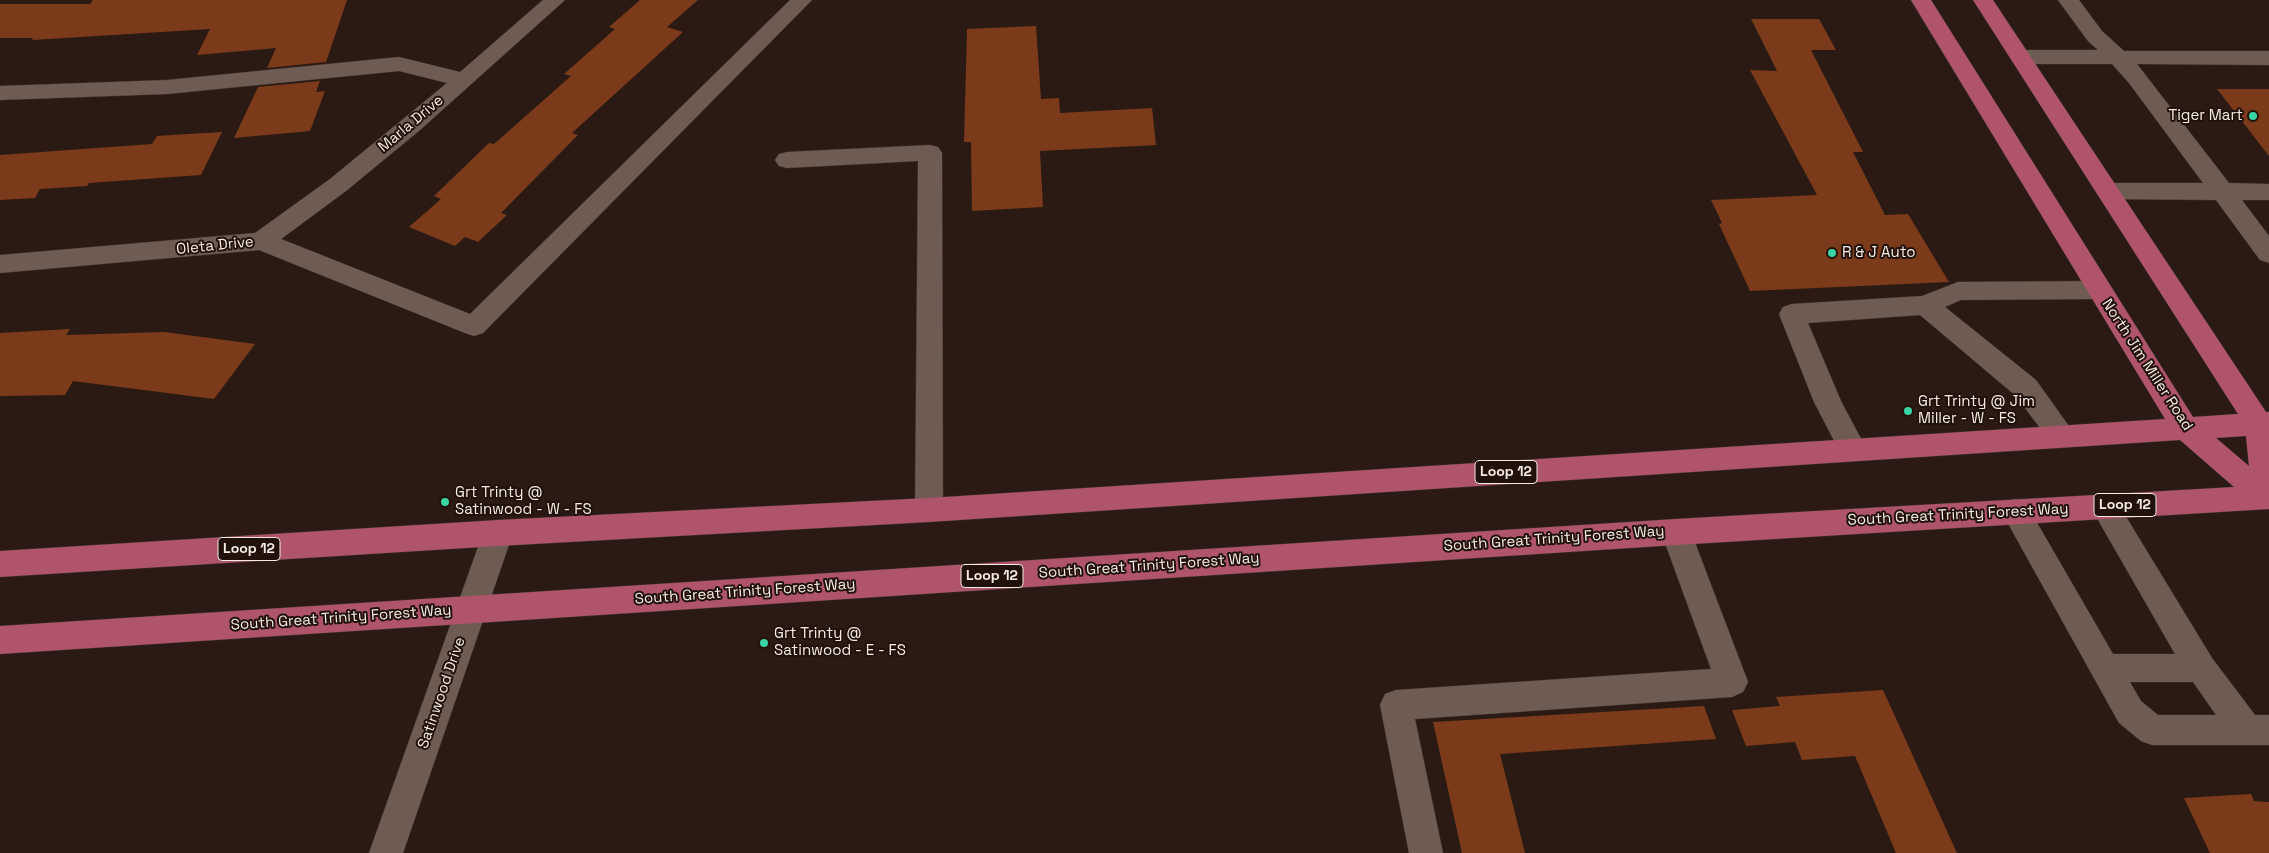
<!DOCTYPE html>
<style>
body{margin:0}
canvas{display:block;background:#2a1a13}
</style>
<canvas width="2269" height="853"></canvas>
<script>
const g = document.querySelector('canvas').getContext('2d');
g.lineJoin = 'round';
function fill(path, color) { g.fillStyle = color; g.fill(path, 'evenodd'); }
function strokePath(path, color, width, dash) { g.strokeStyle = color; g.lineWidth = width; g.lineCap = dash ? 'butt' : 'round'; g.setLineDash(dash || []); g.stroke(path); }
function write(font, color, halo, rows, align = 'center') {
  g.font = font + ' "Space Grotesk",sans-serif'; g.lineWidth = 4; g.setLineDash([]); g.textBaseline = 'middle'; g.strokeStyle = halo; g.fillStyle = color; for (const [text, x, y, turn = 0] of rows) {
    g.save(); g.translate(x, y); g.rotate((+turn || 0) * Math.PI / 180); g.textAlign = isNaN(turn) ? turn : align; if (halo) g.strokeText(text, 0, 0); g.fillText(text, 0, 0); g.restore();
  }
}
const building = new Path2D(`
 M93 0H347L326 62 267 68 276 48 197 55 210 29 32 40 33 38H0V4H90Z
 M640 0H698L667 27 683 32 572 133 578 135 501 213 507 215 478 242 465 237 455 246 409 227 441 199 434 196 489 143 494 144 571 76 564 74 615 29 609 27Z
 M1751 19H1819L1836 50H1811L1863 152H1853L1885 215 1908 214 1949 282 1750 291 1719 224 1722 223 1711 200 1817 195 1750 70 1777 71Z
 M1036 26 1041 99 1059 98 1060 113 1152 108 1156 145 1040 151 1043 207 972 211 971 142H964L967 29Z
 M320 81 316 92 325 91 310 131 234 138 258 87Z
 M2217 89H2269V156Z
 M222 132 201 175 89 183 87 186 40 189 35 198 0 200V155L152 144 157 136Z
 M70 329 66 335 164 332 255 344 214 399 73 381 65 395 0 396V333Z
 M1883 690 1957 853H1896L1855 756 1802 760 1795 742 1746 746 1732 710 1780 706 1776 697Z
 M1704 706 1716 739 1500 754 1525 853H1462L1433 722Z
 M2251 794 2254 801 2269 802V853H2210L2184 798Z`);
const minor = new Path2D(`
 M543 0H565L420 130 346 191 281 239 470 314 790 0H812L483 333 474 336 465 333 259 250 0 273V255L255 233 330 179 447 83 399 71 167 94 0 100V86L167 80 399 57 460 72Z
 M2058 0H2079L2102 31 2124 51H2269V65L2137 64 2229 183 2269 184V200H2242L2269 236V263L2260 260 2216 200 2108 199 2100 197 2096 191 2100 185 2108 183H2203L2129 83 2112 64H2021L2013 62 2010 57 2013 52 2021 50H2098L2088 41Z
 M930 145 938 147 942 153 943 510 939 519 929 522 919 519 915 510 918 161 787 168 779 166 775 160 779 154 787 152Z
 M2099 281 2108 283 2112 290 2108 297 2099 299 1961 300 1945 307 2036 380 2076 436 2072 444 2062 447 2052 444 2016 396 1920 315 1808 323 1841 401 1867 450 1863 458 1853 461 1843 458 1814 402 1779 314 1783 307 1792 304 1922 296 1958 282Z
 M2104 494 2114 497 2212 658 2255 715H2269V745H2152L2141 741 2119 723 2001 511 2005 502 2015 499 2025 502 2113 654H2175L2090 506 2094 497ZM2130 682H2193L2216 715H2158L2141 701Z
 M1676 519 1686 523 1691 532 1748 682 1743 692 1732 697 1415 719 1443 853H1409L1380 705 1385 694 1396 690 1711 669 1661 532 1666 523Z
 M498 520 508 524 513 533 403 853H369L483 533 488 524Z`);
const major = new Path2D(`
 M1911 0H1931L2193 417 2238 414 1973 0H1993L2266 412H2269V509L1676 545 0 654V626L1676 519 2234 487 2180 440 929 522 498 546 0 577V551L498 520 929 498 2165 419ZM2246 436 2249 466 2216 438Z`);
const markers = [
 [2253,116,5,"#3ad4a5"],
 [1832,253,5,"#3ad4a5"],
 [1908,411,5,"#3ad4a5"],
 [445,502,5,"#3ad4a5"],
 [764,643,5,"#3ad4a5"]
];
const shields = [
 [1506,472,62],
 [2125,505,62],
 [249,549,62],
 [992,576,62]
];
const shieldNames = [
 ["Loop 12",1506,472],
 ["Loop 12",2125,505],
 ["Loop 12",249,549],
 ["Loop 12",992,576]
];
const poiNames = [
 ["Tiger Mart",2243,116,"right"],
 ["R & J Auto",1842,253],
 ["Grt Trinty @ Jim",1918,402],
 ["Miller - W - FS",1918,419],
 ["Grt Trinty @",455,493],
 ["Satinwood - W - FS",455,510],
 ["Grt Trinty @",774,634],
 ["Satinwood - E - FS",774,651]
];
const streetNames = [
 ["Marla Drive",411,124,-40],
 ["Oleta Drive",215,246,-6],
 ["North Jim Miller Road",2147,365,57],
 ["South Great Trinity Forest Way",1958,515,-3],
 ["South Great Trinity Forest Way",1554,539,-4],
 ["South Great Trinity Forest Way",1149,566,-4],
 ["South Great Trinity Forest Way",745,592,-4],
 ["South Great Trinity Forest Way",341,618,-4],
 ["Satinwood Drive",442,693,-71]
];
fill(building, '#7b3a19');
strokePath(minor, '#3f3330', 1);
strokePath(major, '#3f3330', 1);
fill(minor, '#6e5c53');
fill(major, '#af546b');
for (const [x, y, r, color] of markers) { const dot = new Path2D(); dot.arc(x, y, r, 0, 2 * Math.PI); g.fillStyle = color; g.fill(dot); strokePath(dot, '#20110a', 2); }
for (const [x, y, w] of shields) { const box = new Path2D(); box.roundRect(x - w / 2, y - 11.5, w, 23, 4); g.fillStyle = '#20110a'; g.fill(box); strokePath(box, '#f6ebe6', 1); }
write('bold 14px', '#f6ebe6', null, shieldNames);
write('15px', '#f6ebe6', '#20110a', poiNames, 'left');
write('15px', '#f6ebe6', '#20110a', streetNames);
</script>
